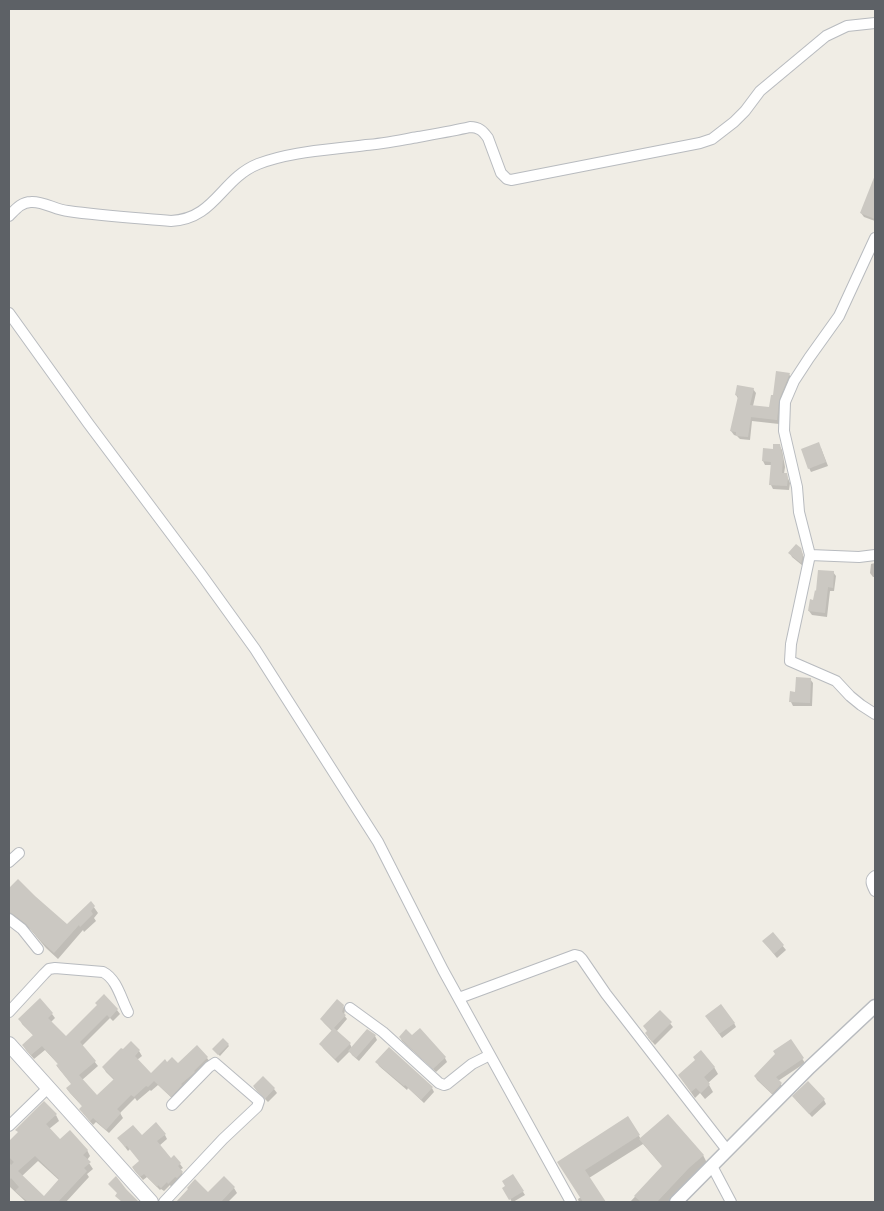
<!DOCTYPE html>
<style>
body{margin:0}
#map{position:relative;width:884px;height:1211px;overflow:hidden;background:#f0ede5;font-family:"Noto Sans",sans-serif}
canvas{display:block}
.frame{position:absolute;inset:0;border:10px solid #5d6166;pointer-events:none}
</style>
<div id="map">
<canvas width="884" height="1211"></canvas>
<div class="frame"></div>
</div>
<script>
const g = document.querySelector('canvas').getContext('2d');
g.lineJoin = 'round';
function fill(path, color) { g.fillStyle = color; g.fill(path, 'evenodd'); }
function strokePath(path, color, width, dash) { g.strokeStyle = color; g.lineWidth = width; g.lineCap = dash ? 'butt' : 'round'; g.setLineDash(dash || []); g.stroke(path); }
const shadow = new Path2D(`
 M872 185 875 186V221L864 217 861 213Z
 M789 374 791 378 780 406 779 424 752 421 750 440 740 439 737 436 734 435 731 431 739 400 736 395 753 389 756 393 753 406 770 408 774 397Z
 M779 445 782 450 785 467 784 474H786L790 483 789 490 773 489 771 485 772 465H765L763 461Z
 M821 448 828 466 811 472 809 468Z
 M800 548 805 560 803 566 792 557 790 553Z
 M875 563V577H873L870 573 871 564Z
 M833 572 836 576 834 591H830L827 617 812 615 809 611Z
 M810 679 813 683 812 706H793L791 702 796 693Z
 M18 881 67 926 91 903 98 913 94 918 96 921 84 932 83 930 58 959 46 948 31 930 17 919H9V890Z
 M773 934 786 950 777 958 764 942Z
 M98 1006 117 1010 120 1014 113 1021 110 1018 82 1046 98 1066 82 1080 97 1097 114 1080 106 1072 103 1067 131 1043 139 1051 142 1056 137 1060 151 1075 167 1064 178 1065 207 1058 210 1062 174 1100 158 1085 151 1091 150 1090 137 1101 135 1098 120 1113 123 1118 109 1133 96 1122 93 1125 83 1113V1107L70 1093 67 1089 72 1084 60 1070 57 1066 59 1065 45 1050 34 1059 26 1050 23 1045 34 1036 22 1024 20 1019 52 1014 55 1018 51 1022 66 1038Z
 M343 1006 345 1010 344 1015 347 1019 336 1032 350 1044 352 1048 367 1031 375 1036 377 1040 359 1061 352 1055 350 1051 338 1063 323 1048 321 1044 333 1032 324 1023 321 1019Z
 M660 1011 673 1027 655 1045 648 1037Z
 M709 1020 734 1023 736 1027 722 1038Z
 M400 1037 445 1058 447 1062 436 1072 402 1041Z
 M223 1039 229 1046 220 1056 214 1050Z
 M790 1040 805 1063 778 1081 784 1088 775 1097 757 1080 755 1076Z
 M377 1062 432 1088 434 1092 424 1103 408 1088 407 1090 379 1066Z
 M714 1067 718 1074 708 1083 713 1092 705 1099 700 1093 695 1098 679 1075Z
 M263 1078 274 1089 277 1093 268 1102 257 1091 254 1087Z
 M796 1100H824L826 1104 812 1117Z
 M56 1115 59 1121 49 1129 60 1141 87 1150 90 1156 87 1160 93 1169 87 1174 89 1177 66 1202H26L10 1187 9 1196V1143L19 1133ZM38 1161 60 1181 44 1197 22 1176Z
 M627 1118 641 1139 703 1155 707 1163 693 1176 668 1202H630L663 1167 643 1144 589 1178 605 1202H579L578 1199 581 1197 563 1169Z
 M165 1135 167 1139 159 1146 171 1160 174 1157 180 1164 183 1168 180 1170 184 1176 178 1180 171 1187 170 1185 164 1191 161 1189 160 1190 147 1177 143 1180 135 1171 133 1168 140 1161 130 1149 128 1151 119 1139Z
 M513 1176 525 1195 513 1202H512L504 1188Z
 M224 1178 234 1188 237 1193 228 1202H183L181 1199 208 1193Z`);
const building = new Path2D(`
 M875 175V219L860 213Z
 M776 371 790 373 779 400 777 420 751 417 748 437 736 436V432L730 431 738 396 735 395 737 385 754 388 750 405 769 407 771 395H773Z
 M819 442 826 462 808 469 801 449Z
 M773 444H780L783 459 782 473H787L788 478 787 486 769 485 771 462 762 461 763 448 773 449Z
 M796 544 801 548 803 555 801 563 788 553Z
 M818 570 834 571 833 588 828 587 825 613 808 611 810 599 813 600 815 590 816 591Z
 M796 677 811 678 810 703 789 702 790 691 795 692Z
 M18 879 35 896 67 924 91 901 95 906 91 911 93 914 80 927 79 925 54 953 41 941 26 924 13 914 9 912V888Z
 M773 932 784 945 774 954 762 941Z
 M104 994 118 1009 110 1018 107 1015 80 1042 96 1061 79 1075 97 1095 114 1079 102 1067 121 1048 123 1049 131 1041 140 1050 135 1056 151 1073 165 1059 167 1062 172 1057 178 1063 197 1045 208 1057 194 1071 195 1072 194 1073 181 1084 182 1085 171 1097 154 1081 148 1087 146 1086 134 1097 131 1095 117 1109 121 1113 106 1130 93 1118 90 1121 79 1109 82 1106 66 1088 71 1084 56 1065 58 1064 42 1046 31 1055 22 1045 33 1035 18 1019 40 998 53 1013 48 1018 66 1036 97 1005 95 1003Z
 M337 999 344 1005 342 1012 346 1015 333 1029 334 1028 351 1043 335 1059 319 1044 332 1030 320 1019Z
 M721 1004 735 1023 719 1034 705 1016Z
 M660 1010 672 1022 652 1042 645 1033 647 1031 643 1026Z
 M420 1028 446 1057 433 1069 399 1037 406 1029 412 1035Z
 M367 1029 376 1035 356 1058 348 1051Z
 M223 1038 229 1044 218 1055 212 1049Z
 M791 1039 804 1058 776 1077 782 1083 772 1094 754 1076 775 1054 773 1051Z
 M389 1047 433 1087 421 1100 405 1085 404 1086 375 1062Z
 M701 1050 715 1067 704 1077 710 1084 701 1093 696 1088 691 1092 678 1075 695 1060 693 1057Z
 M263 1076 275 1088 265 1099 253 1086Z
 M808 1081 825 1099 809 1114 792 1096Z
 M44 1101 57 1114 46 1124 60 1139 70 1130 88 1150 83 1155 91 1162 84 1168 87 1171 58 1202H28L15 1191 19 1187 11 1178 9 1180V1162L11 1165 14 1162 9 1157V1141L18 1132 15 1130ZM35 1156 59 1179 44 1196 18 1171Z
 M668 1114 704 1155 689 1168 657 1202H641L634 1196 662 1166 639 1139Z
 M628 1116 640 1135 585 1170 606 1202H583L557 1162Z
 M156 1122 166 1134 157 1141 171 1158 174 1155 181 1163 178 1166 183 1172 177 1178 175 1177 168 1184 167 1182 161 1188 158 1185 157 1187 144 1174 140 1177 132 1167 139 1161 127 1146 125 1147 117 1138 133 1125 142 1135Z
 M513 1174 524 1191 509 1200 502 1188 505 1186 502 1181Z
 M116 1176 126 1189 139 1202H122L115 1196 117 1193 108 1184Z
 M224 1176 235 1187 221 1202H176L188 1189 187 1188 195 1179 208 1192Z`);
const minor = new Path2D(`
 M9 216C15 210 21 202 31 202 43 201 56 210 68 211 102 216 137 218 171 221 215 219 221 179 258 164 292 151 330 150 366 145 383 144 401 140 418 137 435 134 453 131 470 127 479 127 483 131 488 138L501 173 507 179 511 180 700 143 712 139 734 122 745 111 760 91 826 36 847 26 875 23
 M875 238 839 316 809 358 794 381 785 402 784 431 797 487 799 512 810 555 859 557 875 555
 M9 313 88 423 201 574 255 649 378 842 443 970 571 1202
 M810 555 791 644 790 661 836 681 850 696 861 705 875 714
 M9 862 19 853
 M875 876C869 880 872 885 875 891
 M9 919 22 929 38 949
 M459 998 575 955 579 956 582 959 606 994 727 1150
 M350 1008 383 1032 439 1083 444 1085 447 1084 472 1064 490 1055
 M9 1012 44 974 49 969 55 968 103 972C117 979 121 999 128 1012
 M9 1126 48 1088
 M712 1166 731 1202
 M164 1202 223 1139 257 1107 259 1101 215 1063 209 1067 172 1105`);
const tertiary = new Path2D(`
 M676 1202 810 1067 875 1006`);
const secondary = new Path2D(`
 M9 1044 151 1202`);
fill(shadow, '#0003');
fill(building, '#cbc8c2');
strokePath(minor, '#b8bbbf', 12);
strokePath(tertiary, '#b8bbbf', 15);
strokePath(secondary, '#b7babf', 16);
strokePath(minor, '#fff', 10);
strokePath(tertiary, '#fff', 12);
strokePath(secondary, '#fff', 14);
</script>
